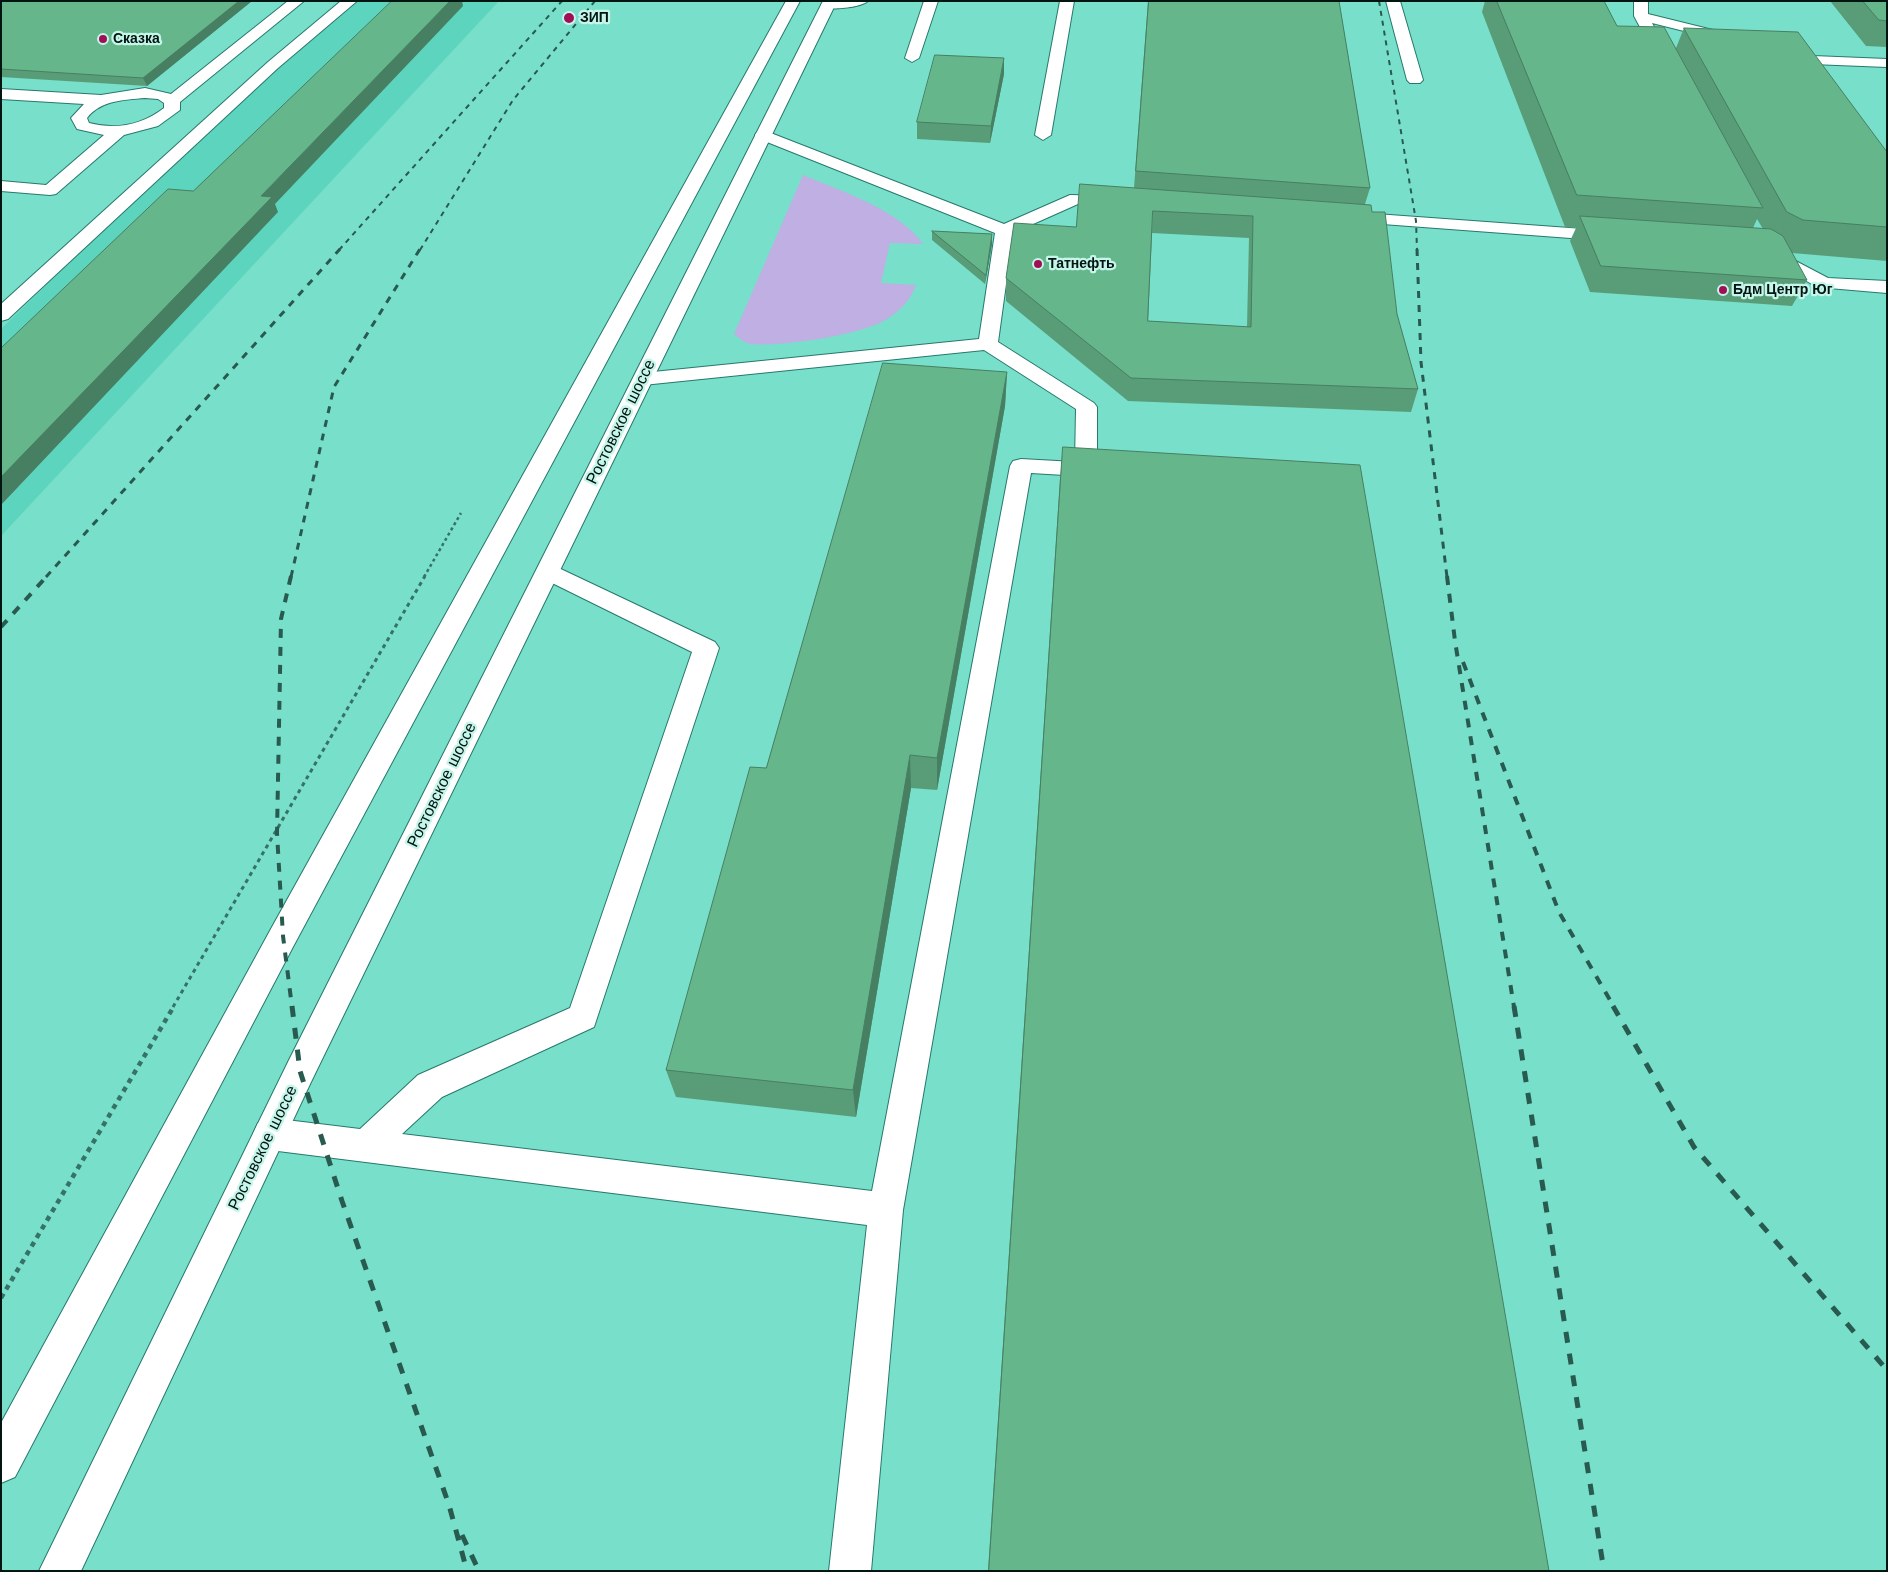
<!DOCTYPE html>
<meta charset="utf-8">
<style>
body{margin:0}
#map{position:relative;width:1888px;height:1572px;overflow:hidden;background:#77dfca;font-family:"Work Sans",sans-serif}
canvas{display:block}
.frame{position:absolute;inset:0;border:2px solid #011511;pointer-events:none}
</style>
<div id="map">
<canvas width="1888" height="1572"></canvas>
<div class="frame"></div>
</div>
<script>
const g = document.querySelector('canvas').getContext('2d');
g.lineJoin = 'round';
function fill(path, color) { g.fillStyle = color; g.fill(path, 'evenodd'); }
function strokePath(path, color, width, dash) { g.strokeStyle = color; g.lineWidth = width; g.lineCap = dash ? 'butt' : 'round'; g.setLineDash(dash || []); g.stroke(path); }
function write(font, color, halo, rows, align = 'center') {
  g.font = font + ' "Work Sans",sans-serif'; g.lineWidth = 4.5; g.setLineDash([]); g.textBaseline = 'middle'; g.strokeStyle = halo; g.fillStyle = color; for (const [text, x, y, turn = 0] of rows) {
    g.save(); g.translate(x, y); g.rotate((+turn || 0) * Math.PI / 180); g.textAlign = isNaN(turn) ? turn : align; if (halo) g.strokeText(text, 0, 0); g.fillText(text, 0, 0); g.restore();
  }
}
const built = new Path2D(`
 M357 1H499L1 536V329L240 98Z`);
const green = new Path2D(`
 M803 175C841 191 900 210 923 244L890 243 881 283 916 285C911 299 902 309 890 317 867 335 780 347 750 344 745 343 739 338 734 334Z`);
const pathFar2 = new Path2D(`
 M424 577 461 513`);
const pathFar1 = new Path2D(`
 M173 1007 425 576`);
const path = new Path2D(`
 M1 1298 174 1006`);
const minor = new Path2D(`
 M288 1H304L180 102V110L158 126 124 135 56 194 50 195 1 191V181L46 185 104 135 77 129 71 118 84 104 1 99V89L101 95 145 88 171 94ZM145 98 158 99 164 103V108C142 125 116 130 89 123L87 118C101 100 124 100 145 98Z
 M341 1H357L278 68 8 319 1 321V304L268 62Z
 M868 1C862 7 827 12 821 5L826 1Z
 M924 1H938L919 58 912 62 905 58Z
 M1060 1H1074L1051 135 1043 140 1035 135Z
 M1386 1H1400L1423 80 1420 83H1410L1407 80Z
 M1634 1H1648V14L1729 34 1731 37 1724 41 1652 23 1671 59 1664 63 1659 62 1634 16Z
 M1783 48 1813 56 1887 59V67L1812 64 1778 55 1776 52 1778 49Z
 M763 130 1004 224 1070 195 1115 196 1121 197 1124 201 1121 205 1078 204 1013 233 998 342 1094 403 1097 407V463L1106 465 1109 470 1106 475 1098 477 1031 473 903 1210 871 1571H829L867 1225 270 1150 258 1145 253 1134 258 1123 270 1118 360 1129 418 1075 570 1008 692 652 540 577 536 571 540 565 548 563 715 642 719 648 594 1027 442 1097 402 1134 872 1191 1010 466 1013 461 1021 459 1075 462 1076 409 984 350 643 385 636 383 633 379 636 375 643 373 979 339 995 233 757 138 755 135 757 132Z
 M1348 212 1611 231 1617 232 1620 236 1617 240 1611 241 1342 221 1339 217 1342 213Z
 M1769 247 1828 278 1887 281V293L1817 287 1763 256 1760 252 1763 248Z`);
const major = new Path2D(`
 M786 1H800L294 945 15 1477 1 1483V1423L272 927Z
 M823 1H837L311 1082 81 1571H39L289 1060Z`);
const railFar3 = new Path2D(`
 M1379 1 1416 221 1417 250
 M339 250 562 1
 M420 250 513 100 595 1`);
const railFar2 = new Path2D(`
 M1417 249 1421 362 1447 577
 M46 577 340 249
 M291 577 334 387 420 249`);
const railFar1 = new Path2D(`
 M291 576 281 619 277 833 283 936 292 1007
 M1447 576 1455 641 1514 1007
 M1 627 47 576
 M1463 662 1559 912 1614 1007`);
const rail = new Path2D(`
 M292 1006 300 1071 342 1201 449 1505 467 1571
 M1514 1006 1604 1571
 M1613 1006 1694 1147 1887 1370
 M462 1535 479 1571`);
const wall = new Path2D(`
 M1 1H252L147 86 1 77Z
 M1148 1H1339L1370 188 1365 204 1372 212 1397 314 1418 389 1411 412 1128 401 1006 301V278L1076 227 1134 188ZM1152 233 1249 238 1247 327 1148 321Z
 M1485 1H1604L1617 26 1676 48 1684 28 1887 152V261L1792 253 1807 280 1792 306 1590 292 1570 241 1576 228 1565 227 1482 12ZM1757 219 1763 229 1753 228Z
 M1830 1H1887V47L1866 46Z
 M1004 74 990 143 917 139V122Z
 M932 231 992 234V244L985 284 932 240Z
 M1007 372 1005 406 937 790 911 788 856 1117 676 1097 666 1070 766 768Z
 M1063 447 1549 1571H988L1060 480Z`);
const shadedWall = new Path2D(`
 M239 1H252L147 86 143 78Z
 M450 1H462L463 6 275 204 278 212 1 505V477L261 196Z
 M1004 58V74L990 143 991 126Z
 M992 234V244L985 284 986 275Z
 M1007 372 1005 406 937 790V758Z
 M910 755 911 788 856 1117 853 1090Z`);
const building = new Path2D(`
 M1 1H239L143 78 1 69Z
 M392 1H450L261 196 272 197 1 477V348L168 189 193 191Z
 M1149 1H1339L1370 188 1136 171Z
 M1497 1H1604L1617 26 1664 27 1763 208 1577 195Z
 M1863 1H1887V21L1879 20Z
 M1684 28 1798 32 1887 152V227L1803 220 1787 212Z
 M935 55 1004 58 991 126 917 122Z
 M1080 184 1371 205 1372 212H1385L1397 314 1418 389 1131 378 1006 278 1014 223 1076 227ZM1153 211 1253 216 1251 327 1148 321Z
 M1580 216 1771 229 1783 236 1807 280 1601 266Z
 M932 231 992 234 986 275Z
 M883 363 1007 372 937 758 910 755 853 1090 666 1070 750 767 766 768Z
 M1063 447 1360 465 1549 1571H989Z`);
const markers = [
 [569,18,6,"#a00e56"],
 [103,39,5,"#a00e56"],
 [1038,264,5,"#a00e56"],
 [1723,290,5,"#a00e56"]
];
const farPoinames = [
 ["ЗИП",580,18],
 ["Сказка",113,39],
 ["Татнефть",1048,264],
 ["Бдм Центр Юг",1733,290]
];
const streetNames = [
 ["Ростовское шоссе",621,422,-64],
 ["Ростовское шоссе",442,785,-64],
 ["Ростовское шоссе",263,1148,-64]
];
fill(built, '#5dd4be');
fill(green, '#bfafe2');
strokePath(minor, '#27796b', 2);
strokePath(major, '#27796b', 2);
strokePath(pathFar2, '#377266', 2.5, [3, 3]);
strokePath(pathFar1, '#377266', 3, [4, 4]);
strokePath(path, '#377266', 4.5, [5, 5]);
fill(minor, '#fff');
fill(major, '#fff');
strokePath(railFar3, '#295a50', 2, [5, 5]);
strokePath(railFar2, '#295a50', 3, [7, 7]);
strokePath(railFar1, '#295a50', 4, [9, 9]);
strokePath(rail, '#295a50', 5, [11, 11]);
fill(wall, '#589d78');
fill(shadedWall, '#477f62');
fill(building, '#66b68c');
strokePath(building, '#477f62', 1);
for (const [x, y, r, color] of markers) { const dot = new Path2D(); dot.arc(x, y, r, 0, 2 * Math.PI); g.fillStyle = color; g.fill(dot); strokePath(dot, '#c6f5ea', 2); }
write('bold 14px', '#011511', '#c6f5ea', farPoinames, 'left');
write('16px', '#011511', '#c6f5ea', streetNames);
</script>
